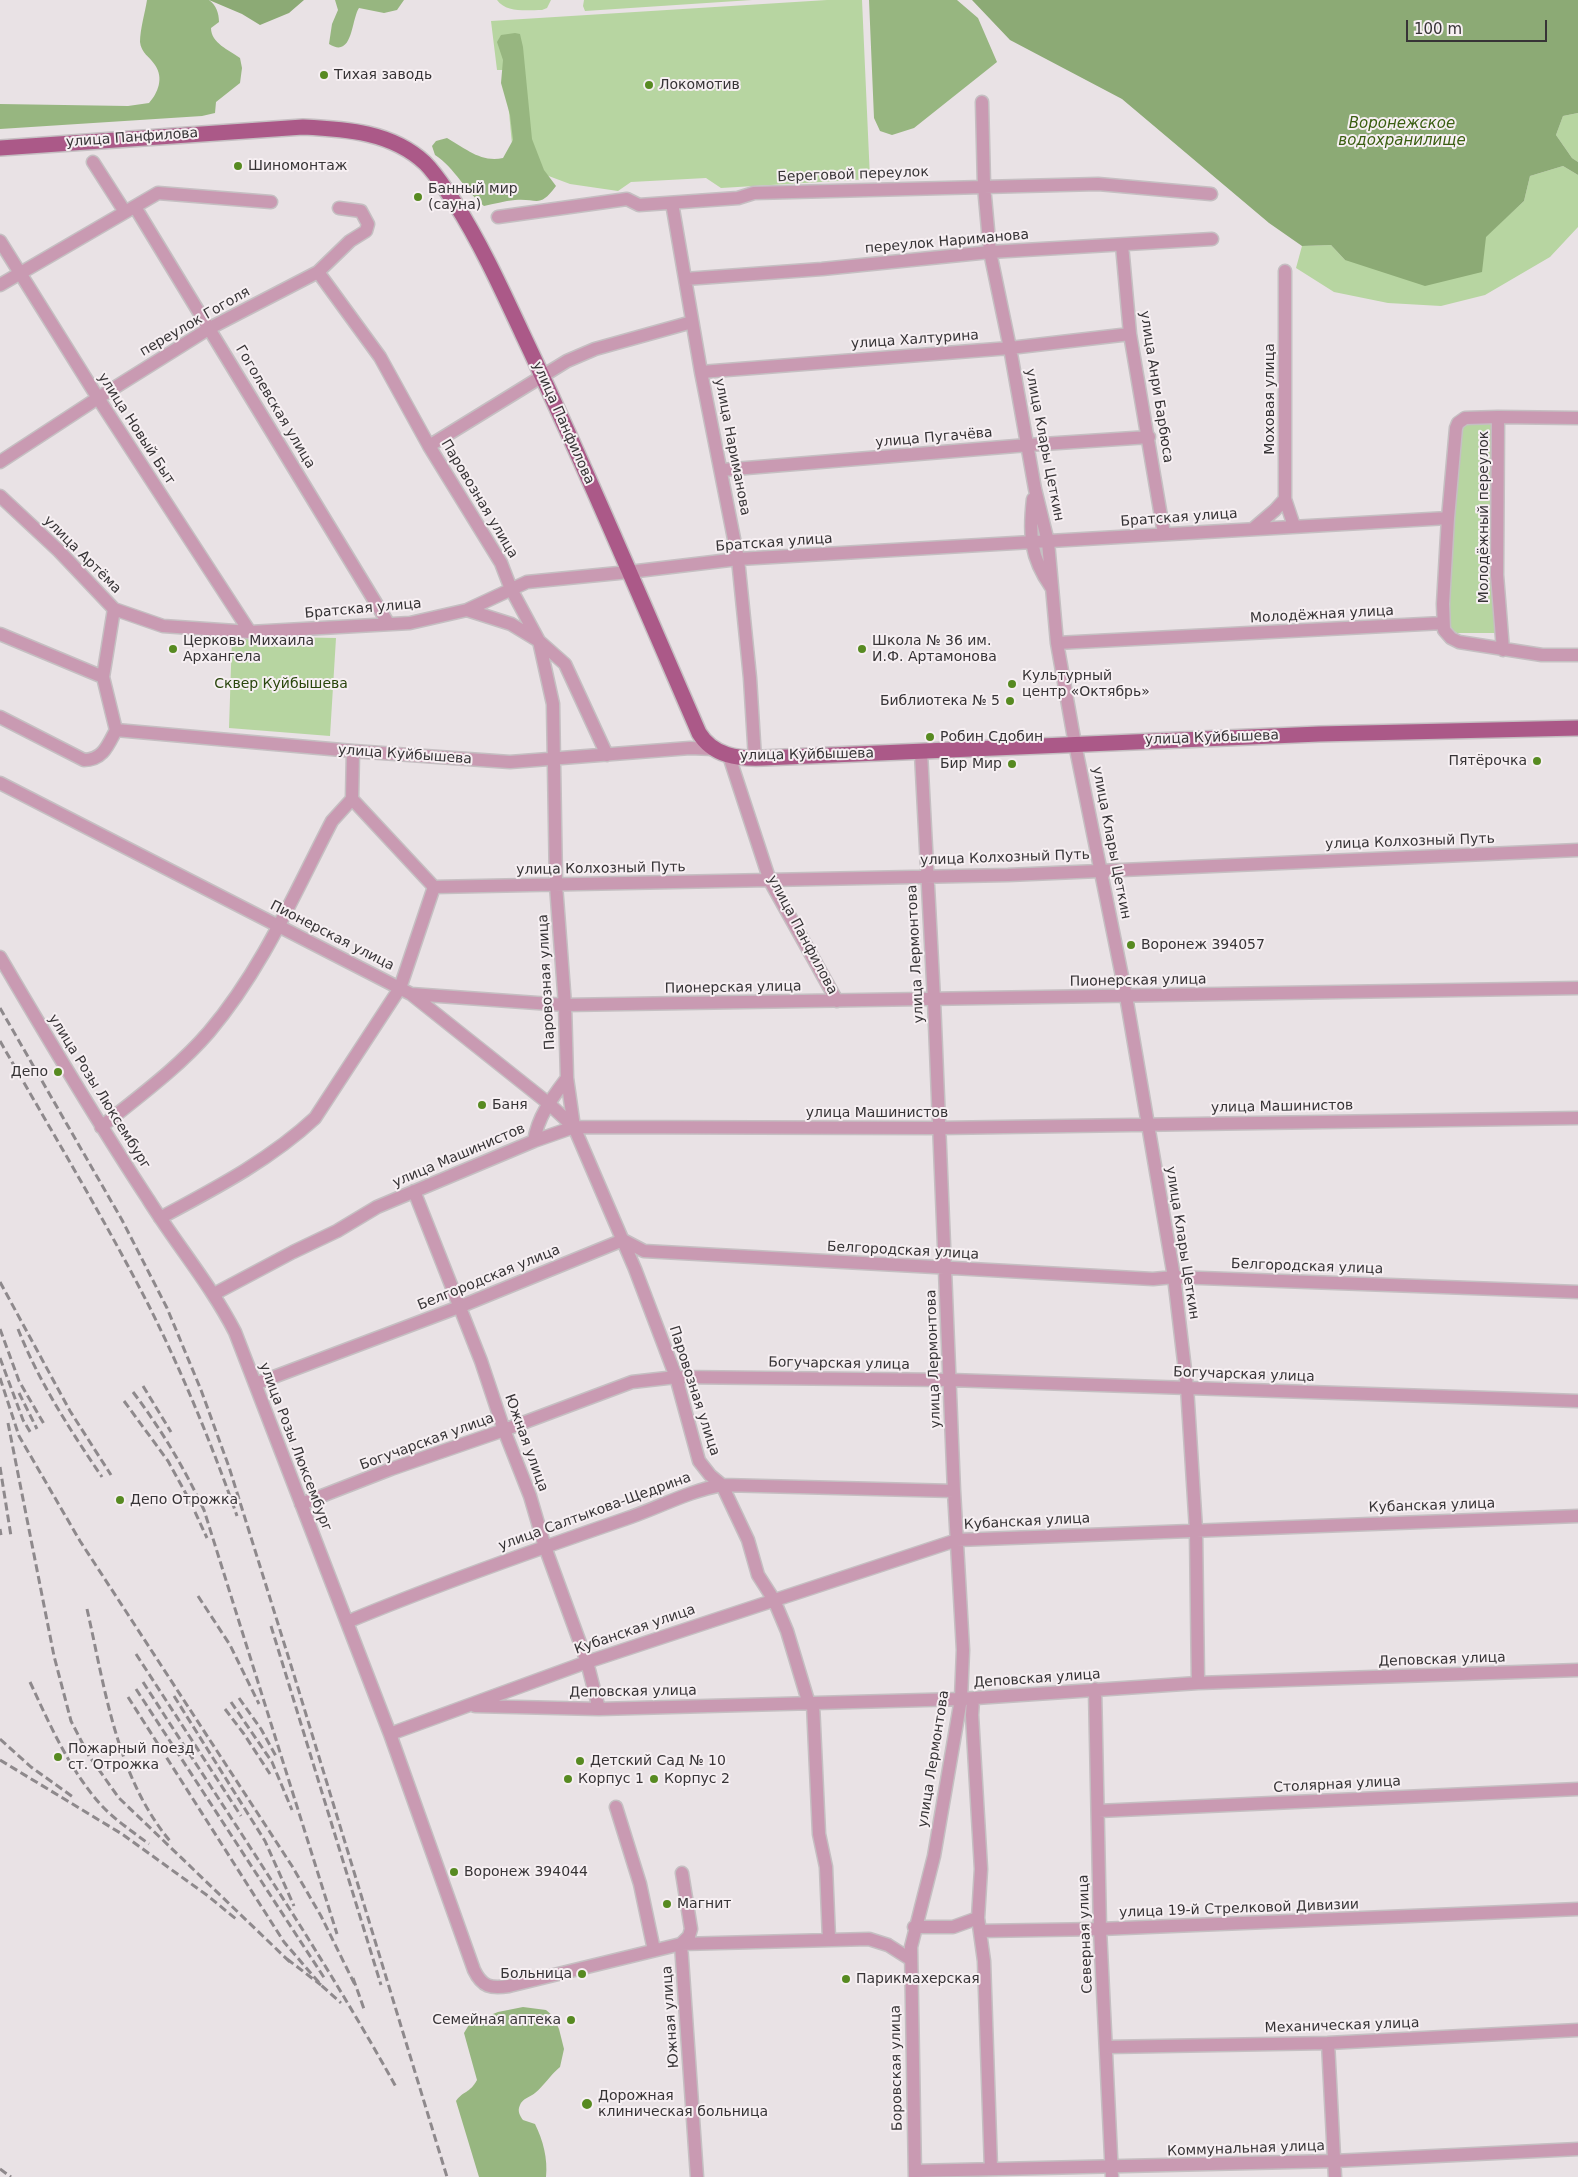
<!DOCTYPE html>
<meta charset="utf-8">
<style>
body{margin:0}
#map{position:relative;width:1578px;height:2177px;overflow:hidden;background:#e9e2e5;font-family:"DejaVu Sans",sans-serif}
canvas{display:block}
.scale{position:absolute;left:1406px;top:20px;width:141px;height:22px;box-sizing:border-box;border:2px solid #373436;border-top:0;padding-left:6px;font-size:15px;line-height:18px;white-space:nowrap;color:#373436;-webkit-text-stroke:4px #f6eff2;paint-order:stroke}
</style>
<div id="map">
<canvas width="1578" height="2177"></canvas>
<div class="scale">100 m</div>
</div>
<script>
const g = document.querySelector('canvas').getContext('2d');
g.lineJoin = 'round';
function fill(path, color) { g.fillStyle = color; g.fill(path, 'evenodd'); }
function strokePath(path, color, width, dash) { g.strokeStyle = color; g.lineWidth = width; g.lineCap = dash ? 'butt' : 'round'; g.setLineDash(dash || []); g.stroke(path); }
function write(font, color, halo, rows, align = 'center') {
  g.font = font + ' "DejaVu Sans",sans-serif'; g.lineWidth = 4; g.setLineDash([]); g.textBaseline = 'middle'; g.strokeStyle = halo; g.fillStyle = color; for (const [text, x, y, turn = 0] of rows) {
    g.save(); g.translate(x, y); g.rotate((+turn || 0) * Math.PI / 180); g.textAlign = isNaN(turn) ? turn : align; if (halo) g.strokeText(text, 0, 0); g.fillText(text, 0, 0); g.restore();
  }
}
const green = new Path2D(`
 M497 0H551L547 8 542 10C527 10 506 13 497 0Z
 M584 0H752L585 11 583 6Z
 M827 0H862L870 179 721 188 706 178 631 182 618 191 570 184 546 175 513 155 505 70H497L491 21Z
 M1578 113V162L1572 158 1556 135 1563 116Z
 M1563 166 1578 175V227L1550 257 1485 295 1441 306 1388 303 1334 292 1296 268 1302 246 1331 245 1345 260 1486 236 1524 201 1530 176Z
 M1492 423 1490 573 1494 595 1497 633H1457L1450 628 1446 602 1462 424Z
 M232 636 336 638 330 736 229 728Z`);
const forest = new Path2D(`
 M147 0H209C216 5 219 13 219 22L211 28C211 43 229 50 240 58L242 68 240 83 216 102 215 113 202 116 0 129V104L128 106 149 103C158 93 164 78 155 65 150 57 141 53 140 42 140 29 145 13 147 0Z
 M335 0H404L397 10 384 13 359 8C351 20 353 59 329 44L332 24 338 10Z
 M869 0H957L978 18 997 62 914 128 892 135 880 131 874 118Z
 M515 33 520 34 523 47 532 139 544 170 556 186C539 209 538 198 515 200 504 201 494 204 484 206 465 191 455 168 435 155L432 146 436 141 447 138C465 148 481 163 503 158L513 140 510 115 501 83 503 60 497 42 501 35Z
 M523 2007 546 2010 553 2016 559 2029 564 2049 560 2067C550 2075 544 2086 535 2093 530 2097 522 2099 520 2105 517 2111 520 2116 523 2120L535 2124C543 2140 548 2159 546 2177H479L456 2101C464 2090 469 2094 477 2080L464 2033 470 2023 498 2012Z`);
const water = new Path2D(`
 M209 0H304L289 13 260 25 242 14Z
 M972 0H1578V113L1563 116 1556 135 1572 158 1578 162V175L1563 166 1530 176 1524 201 1486 237 1482 272 1425 286 1345 260 1331 245 1302 246 1269 223 1122 99 1010 40Z`);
const minor = new Path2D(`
 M982 102 984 186 990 252 1010 348 1035 489 1048 542 1057 643 1075 744 1126 996 1174 1277 1187 1387 1196 1530 1198 1683
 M93 162 125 212
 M672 203 701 372 738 559 750 678 755 759
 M135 207 388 623
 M498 217 627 199 639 205 738 198 754 193 1098 184 1211 194
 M0 241 98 398 250 632
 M1122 245 1130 334 1164 534
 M1285 271V499L1294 526
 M318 272 380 357 429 446 501 563 511 589 539 641 553 704 556 885 565 1005 567 1078 574 1127 635 1269 676 1377 699 1461 710 1475 722 1485 748 1540 758 1575 774 1600 787 1631 809 1704
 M685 279 822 269 990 252 1212 239
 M0 285 158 193 271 202
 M701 372 1010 348 1130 334
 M1498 417 1578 418
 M429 446 567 361 595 349 692 322
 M0 462 98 398 210 328 318 272 350 241 366 231 368 224 361 211 339 208
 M722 470 1028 445 1149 437
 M0 496 59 551 114 609 103 677
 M1033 499C1029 535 1030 557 1051 587
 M1254 528 1275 510 1285 499
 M114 609 163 626 250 632 410 623 467 610 527 582 629 572 738 559 1448 518
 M467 610 511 624 539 641 565 664 607 755
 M0 634 103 677 116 730 353 751 510 762 690 748 714 749
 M1057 643 1443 623
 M1503 650 1497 575 1498 417 1465 418 1458 423 1456 428 1448 518 1443 604 1444 630 1451 638 1459 642 1542 655H1578
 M0 717 84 760C103 760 108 745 116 730
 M729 756 770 881 837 1001
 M0 783 411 994 565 1005 1578 988
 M434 887 1008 875 1578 850
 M0 957C48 1039 96 1120 148 1199 176 1244 211 1285 235 1332L390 1734 474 1970C482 1987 491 1989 509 1986L681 1944 869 1939 888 1945 910 1959
 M411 994 548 1103 574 1127
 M101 1127C138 1097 178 1068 209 1032 262 970 295 892 332 821L352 799
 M534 1141C538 1116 552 1098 567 1078
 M414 1191 481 1361 504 1430 530 1496 545 1547 587 1662 599 1709
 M160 1218C214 1189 270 1160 315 1118L400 988 434 887 352 799 353 751
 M214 1294 293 1252 337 1231 377 1207 534 1141 574 1127 940 1128 1578 1118
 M255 1384 459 1307 623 1240 644 1251 1153 1279 1174 1277 1578 1292
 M301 1504 391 1469 504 1430 632 1382 676 1377 950 1380 1578 1401
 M347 1622C438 1584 532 1551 625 1519 658 1508 688 1491 722 1485L954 1491
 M1095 1689 1100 1929 1112 2177
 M973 1699 972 1715 981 1869 978 1918
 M813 1704 819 1834 826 1867 829 1939
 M475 1706 599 1709 961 1699 1198 1683 1578 1670
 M390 1734 587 1662 957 1540 1578 1516
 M616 1807 640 1884 654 1950
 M1098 1811 1578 1789
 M682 1873 691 1929 689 1936 681 1944 697 2177
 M914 1927H953L978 1918 984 1961 991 2169
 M980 1931 1100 1929 1578 1909
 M1328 2043 1335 2177
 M1107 2047 1328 2043 1578 2030
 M915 2171 1334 2161 1578 2149
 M915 2177 911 1947 934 1856 961 1699 963 1650 954 1491 934 1000 921 753`);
const major = new Path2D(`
 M0 148 303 127C346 129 392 132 425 163 437 175 445 189 455 203 481 244 501 288 522 333 584 464 641 599 699 733 713 756 738 759 763 758L1319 734 1578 728`);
const rail = new Path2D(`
 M0 1008 122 1220 167 1308 201 1390 229 1467 294 1675 447 2177
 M0 1041C50 1129 103 1216 149 1306 183 1374 212 1445 237 1516
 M0 1282 70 1411 111 1475
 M0 1329 19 1381 44 1424
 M18 1329C39 1382 70 1430 102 1477
 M0 1358 23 1420 32 1435
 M0 1378 19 1436 80 1541 292 1866 321 1916 355 1985
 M143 1386 171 1432
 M133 1392C163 1432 183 1466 204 1510L337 1934
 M19 1393 37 1429
 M124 1401 168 1461 190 1501 207 1538
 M8 1423 54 1656 71 1721 89 1756 119 1798 292 1964
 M0 1467 11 1536
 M0 1529 1 1535
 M198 1596 230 1645 259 1704
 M87 1609C105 1688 116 1776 170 1841
 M271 1626 381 1985
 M136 1654 241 1816
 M30 1682C50 1725 69 1769 101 1805 115 1820 133 1832 149 1844
 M143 1682C229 1816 319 1948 396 2087
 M136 1689 325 1979
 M174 1696 265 1841 294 1906
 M128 1697 284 1942 321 1985 341 2003
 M239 1698 261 1729 277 1758
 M231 1702 272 1762 292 1810
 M225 1709 244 1734 270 1774
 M0 1739 31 1767 73 1797
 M0 1760 122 1834 208 1896 236 1919
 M287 1959 321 1985
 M353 1978 364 2009
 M0 2169 11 2177`);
const markers = [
 [324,75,5,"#578a21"],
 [649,85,5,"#578a21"],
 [238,166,5,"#578a21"],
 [418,197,5,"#578a21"],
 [173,649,5,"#578a21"],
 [862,649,5,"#578a21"],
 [1012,684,5,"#578a21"],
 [1010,701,5,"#578a21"],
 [930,737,5,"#578a21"],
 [1537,761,5,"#578a21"],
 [1012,764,5,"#578a21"],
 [1131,945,5,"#578a21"],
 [58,1072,5,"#578a21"],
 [482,1105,5,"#578a21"],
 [120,1500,5,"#578a21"],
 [58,1757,5,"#578a21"],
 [580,1761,5,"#578a21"],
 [568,1779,5,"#578a21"],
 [654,1779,5,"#578a21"],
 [454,1872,5,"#578a21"],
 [667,1904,5,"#578a21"],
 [582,1974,5,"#578a21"],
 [846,1979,5,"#578a21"],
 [571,2020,5,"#578a21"],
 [587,2104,6,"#578a21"]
];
const poiNames = [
 ["Тихая заводь",334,75],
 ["Локомотив",659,85],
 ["Шиномонтаж",248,166],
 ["Банный мир",428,189],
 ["(сауна)",428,205],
 ["Церковь Михаила",183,641],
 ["Архангела",183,657],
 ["Школа № 36 им.",872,641],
 ["И.Ф. Артамонова",872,657],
 ["Культурный",1022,676],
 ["центр «Октябрь»",1022,692],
 ["Библиотека № 5",1000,701,"right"],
 ["Робин Сдобин",940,737],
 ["Пятёрочка",1527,761,"right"],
 ["Бир Мир",1002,764,"right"],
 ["Воронеж 394057",1141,945],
 ["Депо",48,1072,"right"],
 ["Баня",492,1105],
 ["Депо Отрожка",130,1500],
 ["Пожарный поезд",68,1749],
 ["ст. Отрожка",68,1765],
 ["Детский Сад № 10",590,1761],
 ["Корпус 1",578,1779],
 ["Корпус 2",664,1779],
 ["Воронеж 394044",464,1872],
 ["Магнит",677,1904],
 ["Больница",572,1974,"right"],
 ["Парикмахерская",856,1979],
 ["Семейная аптека",561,2020,"right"],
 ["Дорожная",598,2096],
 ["клиническая больница",598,2112]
];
const streetNames = [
 ["улица Панфилова",132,138,-4],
 ["Береговой переулок",853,175,-2],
 ["переулок Нариманова",947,242,-5],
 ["переулок Гоголя",195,322,-30],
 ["улица Халтурина",915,340,-4],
 ["улица Анри Барбюса",1156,387,81],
 ["Моховая улица",1270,399,-90],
 ["Гоголевская улица",275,407,59],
 ["улица Панфилова",563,423,66],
 ["улица Новый Быт",136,429,57],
 ["улица Пугачёва",934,438,-5],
 ["улица Клары Цеткин",1044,445,79],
 ["улица Нариманова",732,447,79],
 ["Паровозная улица",479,499,59],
 ["Молодёжный переулок",1484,517,-90],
 ["Братская улица",1179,518,-4],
 ["Братская улица",774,543,-4],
 ["улица Артёма",82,555,45],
 ["Братская улица",363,609,-5],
 ["Молодёжная улица",1322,615,-3],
 ["улица Куйбышева",1212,738,-2],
 ["улица Куйбышева",405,755,4],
 ["улица Куйбышева",807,755,-1],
 ["улица Колхозный Путь",1410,842,-2],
 ["улица Клары Цеткин",1111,843,79],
 ["улица Колхозный Путь",1005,858,-2],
 ["улица Колхозный Путь",601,869,-1],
 ["улица Панфилова",802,935,62],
 ["Пионерская улица",332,936,27],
 ["улица Лермонтова",916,954,-93],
 ["Пионерская улица",1138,981,-1],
 ["Паровозная улица",547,982,-93],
 ["Пионерская улица",733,988,-1],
 ["улица Розы Люксембург",99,1092,58],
 ["улица Машинистов",1282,1107,-1],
 ["улица Машинистов",877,1113],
 ["улица Машинистов",459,1156,-23],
 ["улица Клары Цеткин",1182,1243,81],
 ["Белгородская улица",903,1251,3],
 ["Белгородская улица",1307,1267,2],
 ["Белгородская улица",489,1278,-22],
 ["улица Лермонтова",934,1359,-92],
 ["Богучарская улица",839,1364,1],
 ["Богучарская улица",1244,1375,2],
 ["Паровозная улица",694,1391,72],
 ["Богучарская улица",427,1442,-20],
 ["Южная улица",526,1443,70],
 ["улица Розы Люксембург",295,1447,69],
 ["Кубанская улица",1432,1506,-2],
 ["улица Салтыкова-Щедрина",595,1512,-20],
 ["Кубанская улица",1027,1522,-3],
 ["Кубанская улица",635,1630,-19],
 ["Деповская улица",1442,1660,-2],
 ["Деповская улица",1037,1679,-4],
 ["Деповская улица",633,1692,-1],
 ["улица Лермонтова",934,1759,-81],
 ["Столярная улица",1337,1785,-3],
 ["улица 19-й Стрелковой Дивизии",1239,1909,-2],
 ["Северная улица",1086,1934,-92],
 ["Южная улица",671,2017,-94],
 ["Механическая улица",1342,2026,-2],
 ["Боровская улица",897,2068,-91],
 ["Коммунальная улица",1246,2149,-2]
];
const parkNames = [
 ["Сквер Куйбышева",281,684]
];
const waterNames = [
 ["Воронежское",1402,124],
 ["водохранилище",1402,141]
];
fill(green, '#b7d5a1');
fill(forest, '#97b680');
fill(water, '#8caa75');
strokePath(minor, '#c5bfc2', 15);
strokePath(major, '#c5bfc2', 18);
strokePath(minor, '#c99ab2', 12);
strokePath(major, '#ab5988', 15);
strokePath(rail, '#8e898c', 3, [8, 4]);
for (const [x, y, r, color] of markers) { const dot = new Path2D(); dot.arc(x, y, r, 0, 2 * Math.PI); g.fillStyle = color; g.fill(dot); strokePath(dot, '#f6eff2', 2); }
write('14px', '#373436', '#f6eff2', poiNames, 'left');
write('14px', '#373436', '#f6eff2', streetNames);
write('14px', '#2a460c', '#f6eff2', parkNames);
write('italic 15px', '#3a5e11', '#f6eff2', waterNames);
</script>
